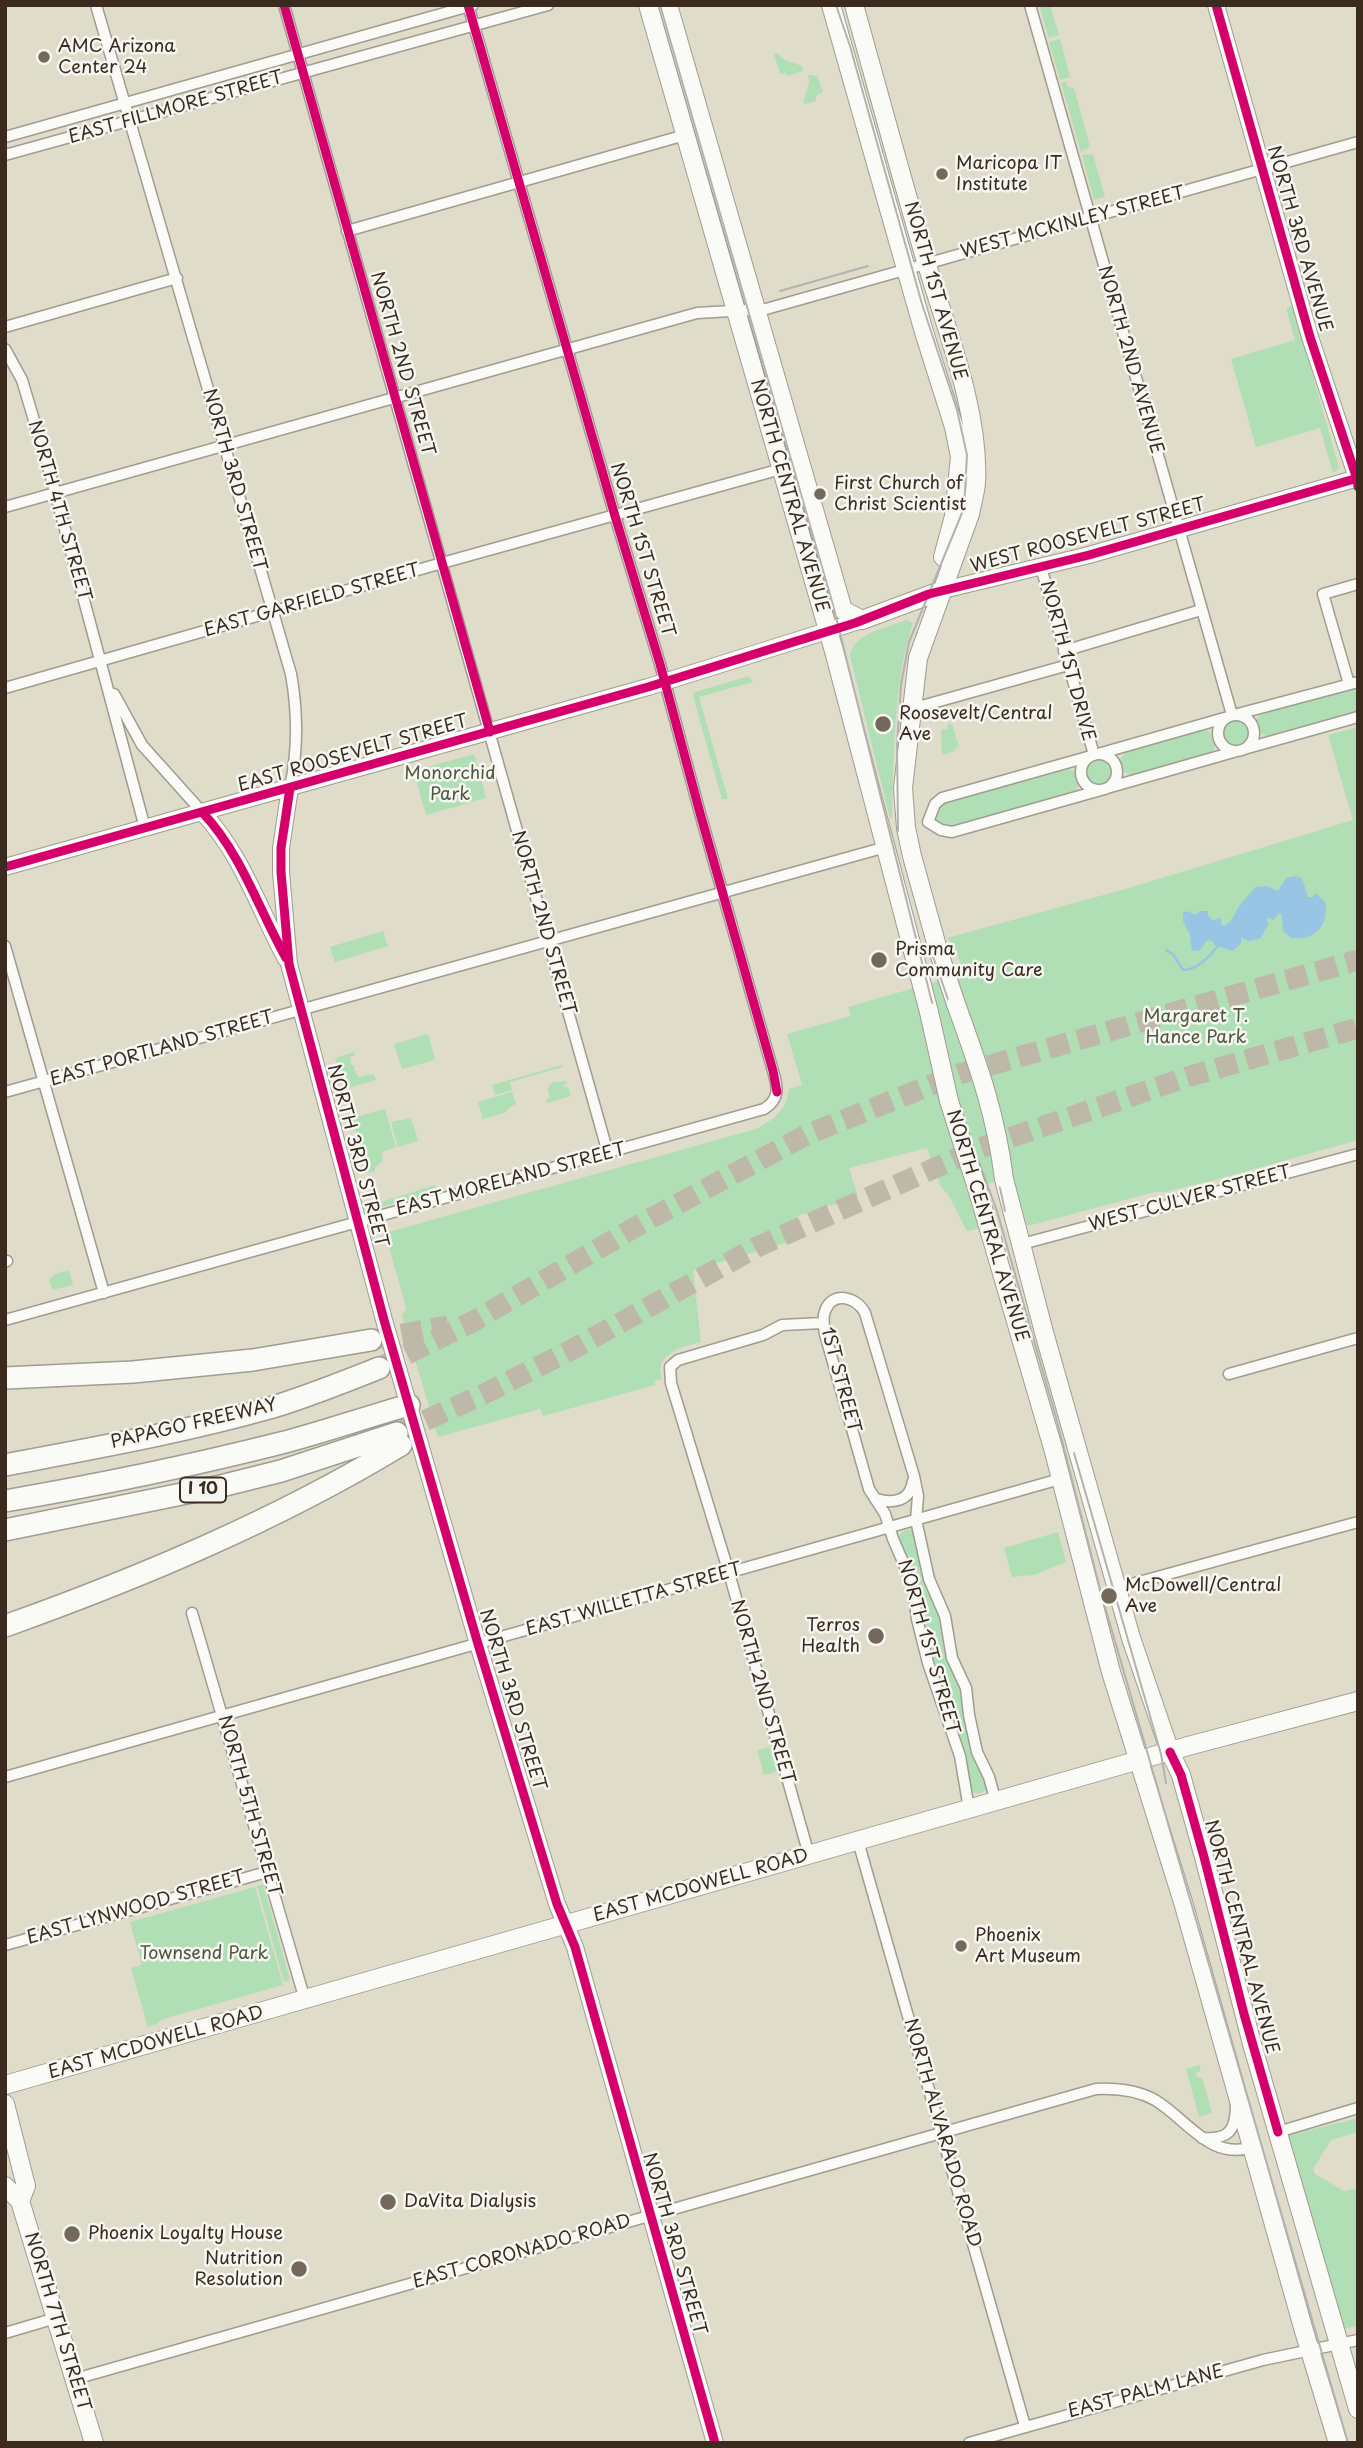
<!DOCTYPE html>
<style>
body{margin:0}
#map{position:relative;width:1363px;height:2448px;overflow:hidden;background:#dfdcca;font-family:"Playpen Sans",sans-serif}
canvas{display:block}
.frame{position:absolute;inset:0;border:7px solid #3b2a1e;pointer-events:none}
</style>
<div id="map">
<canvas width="1363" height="2448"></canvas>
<div class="frame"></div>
</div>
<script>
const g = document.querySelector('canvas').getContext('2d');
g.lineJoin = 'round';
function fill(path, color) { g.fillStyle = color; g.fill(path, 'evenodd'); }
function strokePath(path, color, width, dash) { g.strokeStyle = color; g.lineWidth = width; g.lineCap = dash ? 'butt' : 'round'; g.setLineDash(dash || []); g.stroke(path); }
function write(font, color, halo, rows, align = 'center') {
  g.font = font + ' "Playpen Sans",sans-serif'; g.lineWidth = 5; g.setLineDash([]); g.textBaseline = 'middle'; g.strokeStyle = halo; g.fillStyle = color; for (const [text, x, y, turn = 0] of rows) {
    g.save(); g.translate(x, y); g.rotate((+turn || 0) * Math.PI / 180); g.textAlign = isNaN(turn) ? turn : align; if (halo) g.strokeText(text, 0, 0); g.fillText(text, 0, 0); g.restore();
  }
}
const green = new Path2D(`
 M1039 5H1050L1059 35 1049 38Z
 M1060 39 1070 77 1060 80 1049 42Z
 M777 53 785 60 802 66 803 71 787 76 786 73 780 74 774 54Z
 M808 75 817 76 823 92 816 96V101L804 104C802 95 812 87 808 75Z
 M1066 81 1068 87 1074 88 1090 147 1081 152 1061 83Z
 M1093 154 1105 197 1094 200 1082 155Z
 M1293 306 1339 468 1333 473 1320 428 1256 447 1231 359 1295 340 1286 308Z
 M907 620 913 623C893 686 894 753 892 818H890L850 656C853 633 889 627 907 620Z
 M749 676 753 682 699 697 728 799H722L693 696 695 692Z
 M1358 685V713L1267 737 1258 731 1256 720 1263 712Z
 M1223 733a13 13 0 1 1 26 0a13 13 0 1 1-26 0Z
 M952 724 959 747 955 748V751L942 755 941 730 948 729 947 725Z
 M1358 727V1140L1211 1181 1164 1192H1154L1032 1225H1027L1013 1176 970 1189 981 1228 967 1231 949 1196 940 1185 927 1148 849 1168 858 1197 797 1216 800 1239 693 1270 701 1342C683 1347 653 1353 662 1379L655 1381V1385L543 1416 540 1409 438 1437 402 1316 406 1308 385 1233 756 1129C774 1119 786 1111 789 1089L802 1085 787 1034 851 1016 848 1007 963 974 957 951 947 938 1129 888 1353 820 1328 735Z
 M1201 729 1208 731 1216 739 1214 750 1209 755 1133 776 1122 771 1120 760 1126 751Z
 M474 754 486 798 426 815 414 771Z
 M1087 772a13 13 0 1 1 26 0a13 13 0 1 1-26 0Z
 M1066 768 1076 772C1081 779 1080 786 1074 792L950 828 937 824 934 819 941 802Z
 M383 931 388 946 335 962 330 947Z
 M428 1034 435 1060 402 1069 394 1044Z
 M354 1052 355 1055 350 1057 352 1066 355 1065 354 1069 358 1077 374 1074 376 1080 344 1089 335 1058Z
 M562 1065V1067L510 1082 512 1090 495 1095 492 1085Z
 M566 1081 567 1084 564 1085V1087H568L571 1096 547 1103 546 1099 550 1098 548 1089 551 1083Z
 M512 1092 516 1104 507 1109V1112L483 1119 478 1102Z
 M385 1109 396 1147 382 1152 383 1161 375 1167V1171L368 1173 352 1118Z
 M411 1118 418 1141 398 1147 391 1122Z
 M435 1185 437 1192 381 1207 378 1203Z
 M69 1270 73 1285 52 1290 49 1278 53 1277V1275Z
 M912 1529 915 1530 962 1686 978 1759 987 1789 979 1794 971 1792C962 1751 956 1705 934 1668L898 1537 903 1531Z
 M1058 1532 1066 1562 1034 1575 1012 1577 1004 1548Z
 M770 1747 777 1772 764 1775 757 1750Z
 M263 1884 290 1980 284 1982 257 1886Z
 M255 1887 283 1985 163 2019 157 2024 148 2027 131 1968 142 1965 130 1922Z
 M1199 2065 1201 2071 1196 2073 1198 2078 1202 2077 1212 2113 1199 2117 1186 2069Z
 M1358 2118V2132L1331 2140 1313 2169 1315 2174 1344 2191 1358 2188V2326L1342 2329 1286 2136Z`);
const water = new Path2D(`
 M1294 876 1302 878 1308 897H1313L1316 893 1325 902C1330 925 1314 942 1291 938L1283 931 1282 915 1279 913 1273 920 1269 918 1266 920 1269 923 1261 938 1250 941 1241 938V943L1233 951 1214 945V942L1207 940 1200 950 1192 951 1190 935 1183 921V913L1186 911 1197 915 1199 911H1208V916L1213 920 1221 918V924L1224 926 1231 921 1239 906 1256 887 1267 886 1278 891 1286 878Z`);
const stream = new Path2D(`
 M1166 950 1173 954 1183 970C1196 970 1210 957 1217 947`);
const highwayTunnel = new Path2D(`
 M371 1340 448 1326
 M379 1368 474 1321 646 1221 806 1135 959 1074 1358 960
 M397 1433 482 1395 573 1349 757 1247 980 1148 1187 1077 1358 1028`);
const street = new Path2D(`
 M96 5 291 674C298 713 298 750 290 788
 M284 5 608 1153
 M1030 5 1232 715
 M5 137 473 5
 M5 155 548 5
 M347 231 685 135
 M5 327 177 278
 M5 349 22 380 51 477 145 828
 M5 507 697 313 766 309 1358 142
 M1041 567 1094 755
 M1064 651 1201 610
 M1349 684 1323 594 1358 584
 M5 688 442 563 781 469
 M114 694 142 745 203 813
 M911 709 1068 665
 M1218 733a18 18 0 1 1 36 0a18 18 0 1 1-36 0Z
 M1234 715 1358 682
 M1244 749 1358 717
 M1081 772a18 18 0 1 1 36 0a18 18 0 1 1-36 0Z
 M1098 754 1228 717
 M1107 788 1237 751
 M928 822 935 804 942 798 1091 756
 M928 822 941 830 952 832 1101 790
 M5 946 104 1293
 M5 1092 886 847
 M1022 1244 1358 1154
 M5 1262 7 1261
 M5 1320 764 1109C780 1099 778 1088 773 1071L700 813 660 664 615 516 468 5
 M1229 1374 1358 1338
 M876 1499C894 1504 910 1501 913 1481
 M1117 1588 1358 1522
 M192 1613 305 2000
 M5 1777 1060 1479
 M969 1809 960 1756 928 1663 917 1619 913 1585 893 1539 885 1514 869 1489 825 1334C824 1326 822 1318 825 1311 832 1291 856 1296 865 1313L914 1476 918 1496 916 1520 929 1579 945 1616 952 1658 966 1688 969 1715 977 1752 989 1777 996 1802
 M858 1841 1025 2426
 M809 1855 729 1573 671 1383 670 1367 678 1360 763 1335 782 1325 823 1323
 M5 1945 267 1872
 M1278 2132 1358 2108
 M1202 2138C1228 2140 1236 2131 1236 2105
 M5 2333 56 2318
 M75 2379 1096 2089C1116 2088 1137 2090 1155 2100 1188 2120 1210 2161 1253 2147
 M969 2443 1263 2360 1358 2340`);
const secondary = new Path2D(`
 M1216 5 1310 337 1358 481
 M943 590 1089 555 1358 478
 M290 788 281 848V872L289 964 384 1320 478 1644 557 1904 575 1947 715 2443
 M203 813C242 855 259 909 286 959
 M5 867 648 687 862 620`);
const primary = new Path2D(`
 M648 5 834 651 929 1012
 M668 5 843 610 862 620 943 590
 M831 5 924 332 954 427 960 457 954 516 943 557
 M854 5C877 87 899 169 923 251 943 322 980 408 976 483 975 493 972 504 970 514L918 658 903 788 906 828 912 856 938 950 956 1004
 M1004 1179 1045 1336 1131 1638 1170 1752 1181 1775 1204 1857 1252 2044 1358 2409
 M977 1188 1053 1448 1111 1672 1183 1902 1304 2331 1338 2443
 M5 2085 1188 1746 1358 1701
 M5 2104 26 2186 20 2201
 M5 2186 20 2201 94 2443`);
const highway = new Path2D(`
 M5 1378 133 1372 253 1360 371 1340
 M5 1465C95 1448 185 1432 273 1407 309 1396 344 1382 379 1368
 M5 1501C98 1485 190 1466 281 1443 324 1432 366 1417 409 1405
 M5 1530 221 1486 281 1471 397 1433
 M5 1626C142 1577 277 1520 401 1445`);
const tram = new Path2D(`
 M660 5 833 605 957 1103 997 1211 1057 1421 1101 1593 1348 2443
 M836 5 850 46 922 304 957 410 967 455 964 508 909 642 901 685 897 745 898 831
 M780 291 868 266
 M929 945 977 1082 1005 1211
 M1074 1453 1161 1754 1166 1783`);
const primaryBridge = new Path2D(`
 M956 1004C978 1065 996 1114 1004 1179
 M929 1012 949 1101 977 1188`);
const cycleway = new Path2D(`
 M284 5 490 732
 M468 5 615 516 660 664 700 813 773 1071 777 1092
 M1216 5 1310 337 1357 479 1358 487
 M290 788 281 848V872L289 964 384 1320 478 1644 557 1904 575 1947 715 2443
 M203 813C242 855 258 908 286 958
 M5 867 648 687 855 623 929 594 1089 555 1358 478
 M1170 1752 1181 1775 1204 1857 1244 2014 1278 2132`);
const markers = [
 [44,57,7,"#74685a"],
 [942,174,7,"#74685a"],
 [820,494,7,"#74685a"],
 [883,724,9,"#74685a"],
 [879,960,9,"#74685a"],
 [1109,1596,9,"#74685a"],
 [876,1636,9,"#74685a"],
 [961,1946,7,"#74685a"],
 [388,2202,9,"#74685a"],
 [72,2234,9,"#74685a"],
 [299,2269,9,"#74685a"]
];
const shields = [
 [203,1490,46]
];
const shieldNames = [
 ["I 10",203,1490]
];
const poiNames = [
 ["AMC Arizona",58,47],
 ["Center 24",58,68],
 ["Maricopa IT",956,164],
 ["Institute",956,185],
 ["First Church of",834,484],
 ["Christ Scientist",834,505],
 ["Roosevelt/Central",899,714],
 ["Ave",899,735],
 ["Prisma",895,950],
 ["Community Care",895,971],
 ["McDowell/Central",1125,1586],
 ["Ave",1125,1607],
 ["Terros",860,1626,"right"],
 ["Health",860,1647,"right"],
 ["Phoenix",975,1936],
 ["Art Museum",975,1957],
 ["DaVita Dialysis",404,2202],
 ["Phoenix Loyalty House",88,2234],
 ["Nutrition",283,2259,"right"],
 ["Resolution",283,2280,"right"]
];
const streetNames = [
 ["EAST FILLMORE STREET",176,108,-16],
 ["WEST MCKINLEY STREET",1073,223,-15],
 ["NORTH 3RD AVENUE",1299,239,74],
 ["NORTH 1ST AVENUE",935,291,74],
 ["NORTH 2ND AVENUE",1130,360,74],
 ["NORTH 2ND STREET",402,364,74],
 ["NORTH 3RD STREET",234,480,74],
 ["NORTH CENTRAL AVENUE",789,496,74],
 ["NORTH 4TH STREET",59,511,74],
 ["WEST ROOSEVELT STREET",1088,536,-15],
 ["NORTH 1ST STREET",642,550,73],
 ["EAST GARFIELD STREET",312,601,-16],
 ["NORTH 1ST DRIVE",1067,661,75],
 ["EAST ROOSEVELT STREET",353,754,-16],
 ["NORTH 2ND STREET",543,923,74],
 ["EAST PORTLAND STREET",162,1049,-16],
 ["NORTH 3RD STREET",357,1156,75],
 ["EAST MORELAND STREET",511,1180,-15],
 ["WEST CULVER STREET",1190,1199,-15],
 ["NORTH CENTRAL AVENUE",987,1226,73],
 ["1ST STREET",840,1380,75],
 ["PAPAGO FREEWAY",194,1424,-13],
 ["EAST WILLETTA STREET",634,1600,-16],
 ["NORTH 1ST STREET",928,1647,74],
 ["NORTH 2ND STREET",762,1692,74],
 ["NORTH 3RD STREET",512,1700,73],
 ["NORTH 5TH STREET",249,1806,74],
 ["EAST MCDOWELL ROAD",701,1886,-16],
 ["EAST LYNWOOD STREET",136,1908,-16],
 ["NORTH CENTRAL AVENUE",1241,1937,75],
 ["EAST MCDOWELL ROAD",156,2043,-16],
 ["NORTH ALVARADO ROAD",942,2133,74],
 ["NORTH 3RD STREET",674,2244,74],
 ["EAST CORONADO ROAD",522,2252,-16],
 ["NORTH 7TH STREET",57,2322,73],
 ["EAST PALM LANE",1146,2392,-15]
];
const parkNames = [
 ["Monorchid",450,774],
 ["Park",450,795],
 ["Margaret T.",1196,1017],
 ["Hance Park",1196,1038],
 ["Townsend Park",204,1954]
];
fill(green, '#b0deb5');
fill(water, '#99c5e4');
strokePath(stream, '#99c5e4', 2.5);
strokePath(highwayTunnel, '#beb8a8', 21, [21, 10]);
strokePath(street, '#a09c91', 13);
strokePath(secondary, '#a09c91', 18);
strokePath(primary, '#a09c91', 20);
strokePath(highway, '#a09c91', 24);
strokePath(street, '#fafaf7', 10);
strokePath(secondary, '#fafaf7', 16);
strokePath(primary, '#fafaf7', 18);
strokePath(highway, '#fafaf7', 21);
strokePath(tram, '#b4b2ae', 2);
strokePath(primaryBridge, '#a09c91', 20, []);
strokePath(primaryBridge, '#fafaf7', 18);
strokePath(cycleway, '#d6006c', 9);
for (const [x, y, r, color] of markers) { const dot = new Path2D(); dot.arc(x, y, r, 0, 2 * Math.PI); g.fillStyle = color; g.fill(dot); strokePath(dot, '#f6f6f2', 2.5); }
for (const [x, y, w] of shields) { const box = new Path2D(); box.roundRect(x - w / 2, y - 12.5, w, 25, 5); g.fillStyle = '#f6f6f2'; g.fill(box); strokePath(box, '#3b2a1e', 2); }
write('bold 16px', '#3b2a1e', null, shieldNames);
write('18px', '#3b2a1e', '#f6f6f2', poiNames, 'left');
write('18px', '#3b2a1e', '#f6f6f2', streetNames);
write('18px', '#4f583f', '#f6f6f2', parkNames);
</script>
